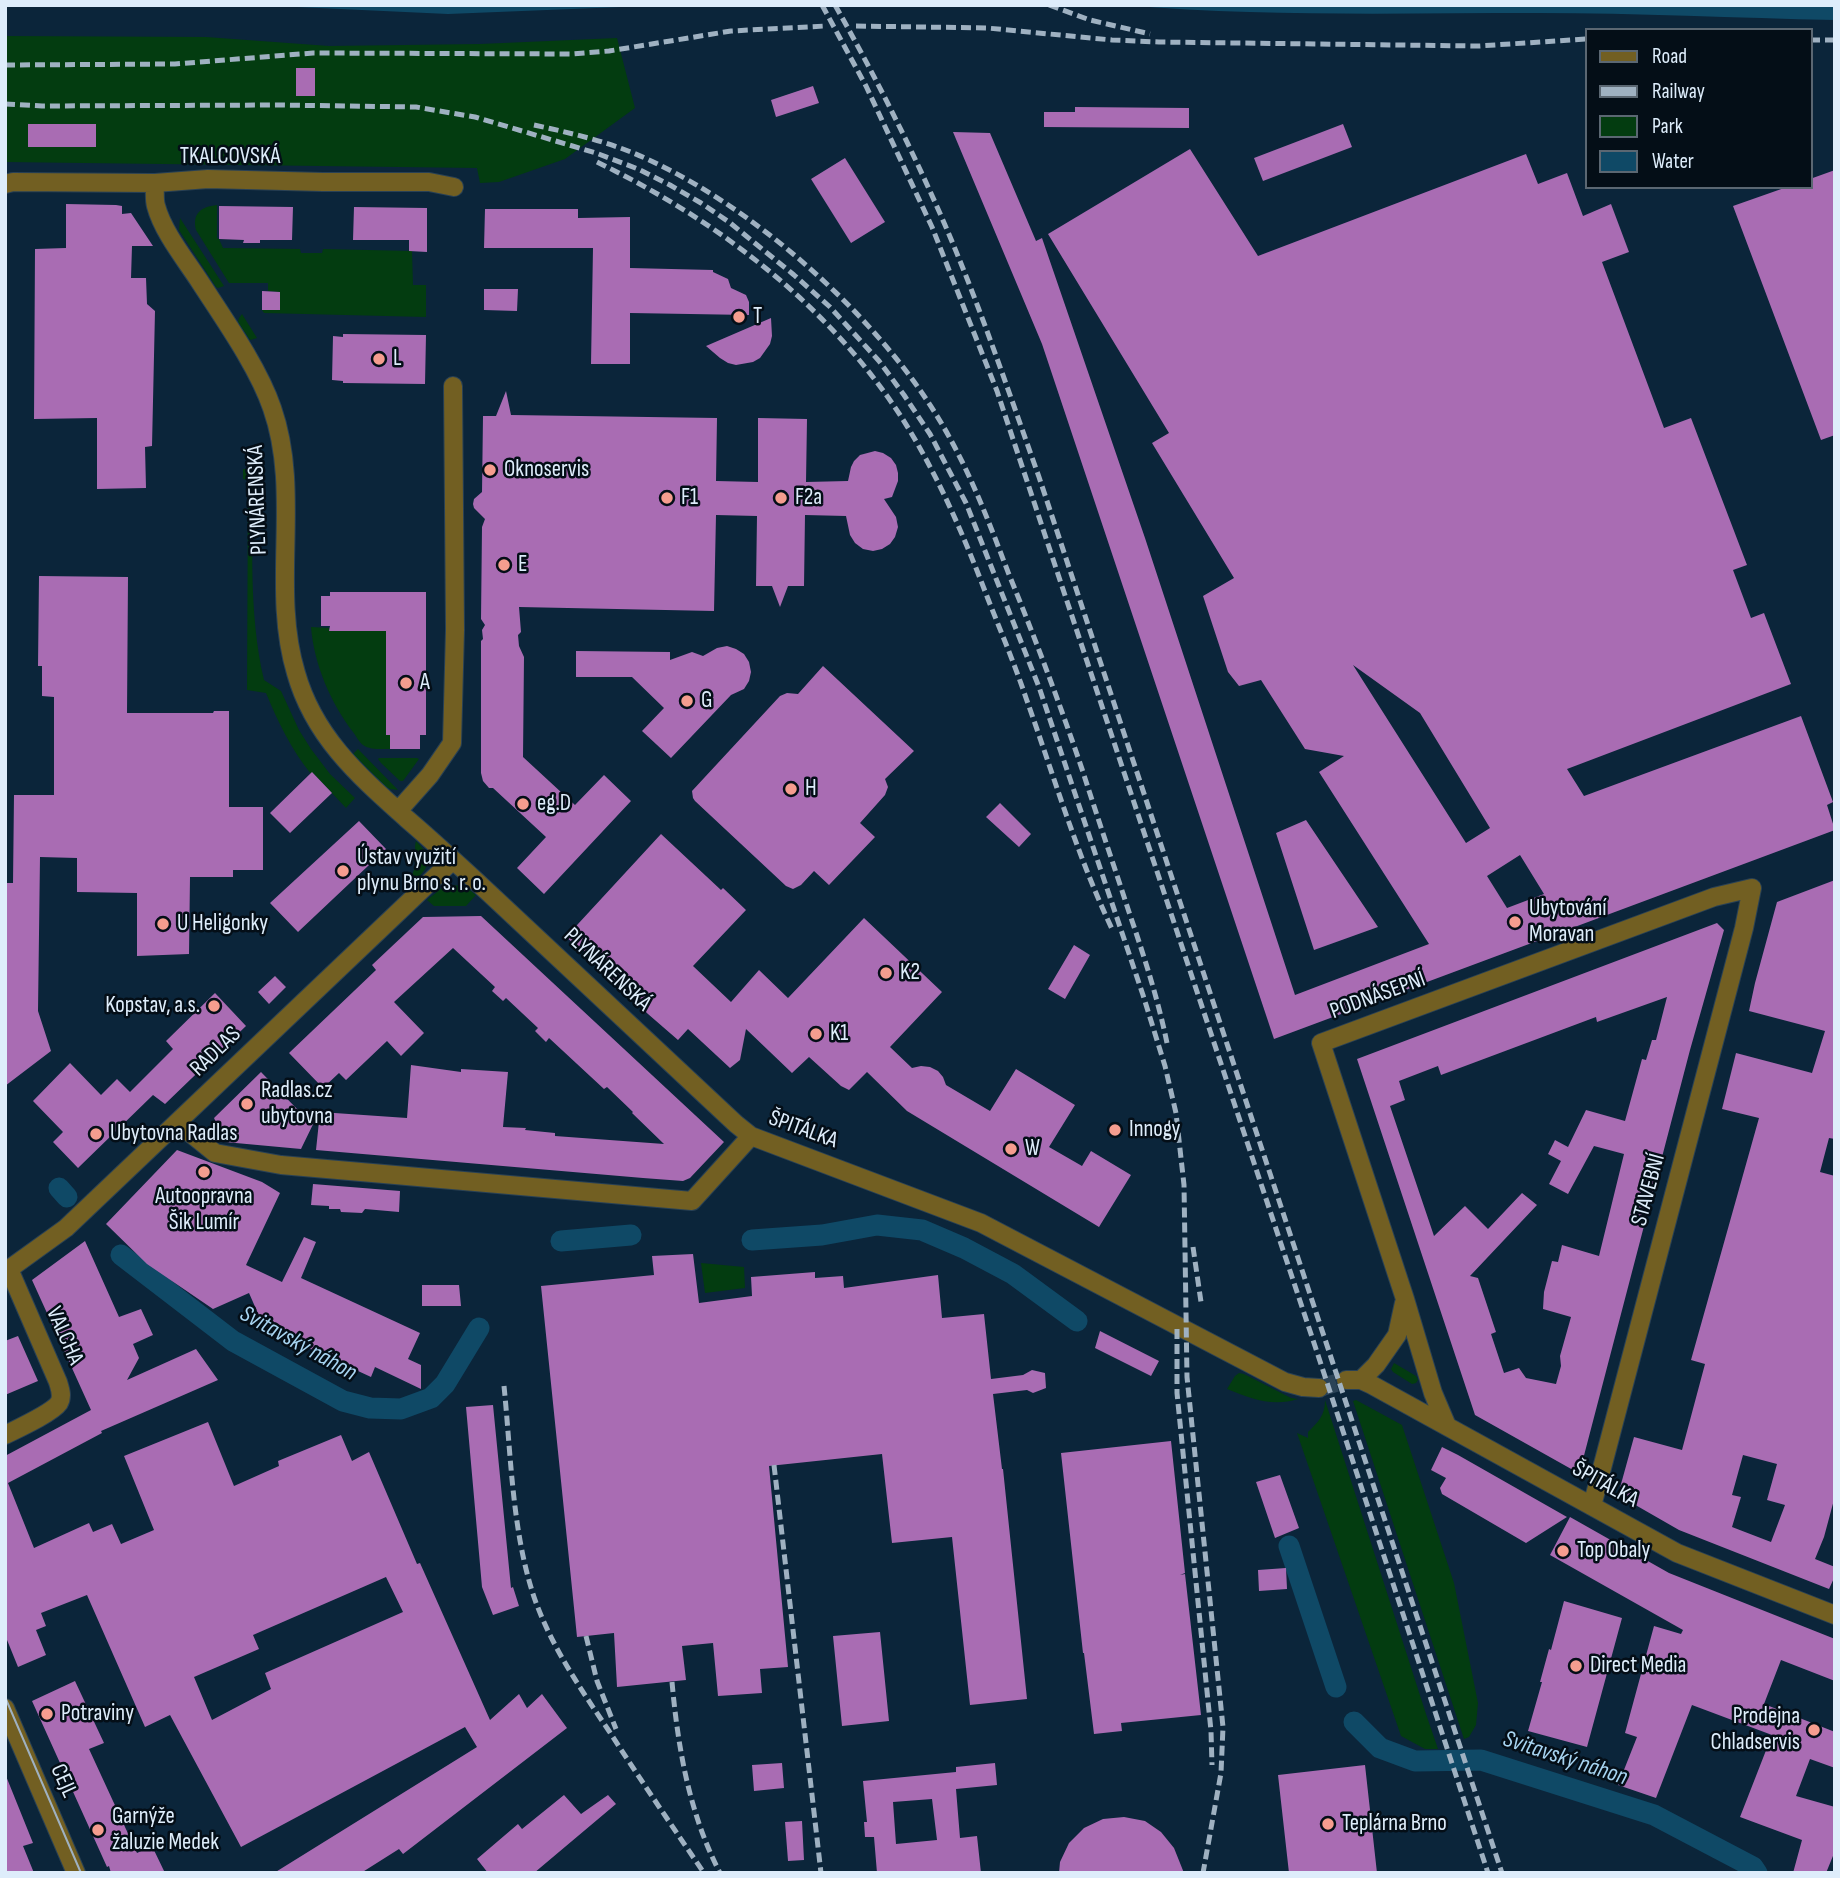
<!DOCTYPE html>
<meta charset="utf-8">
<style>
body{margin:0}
#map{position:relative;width:1840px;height:1878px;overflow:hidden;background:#0b253a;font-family:"Sofia Sans Condensed",sans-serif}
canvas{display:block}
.frame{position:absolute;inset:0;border:7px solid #deedfb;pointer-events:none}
.legend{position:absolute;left:1585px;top:28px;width:228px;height:161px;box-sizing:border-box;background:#040e17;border:2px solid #5b6772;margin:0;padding:9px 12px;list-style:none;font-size:21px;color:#deedfb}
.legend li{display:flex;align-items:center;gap:14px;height:35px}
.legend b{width:35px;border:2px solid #5b6772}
</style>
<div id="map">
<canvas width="1840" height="1878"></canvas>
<div class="frame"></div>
<ul class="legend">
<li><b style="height:9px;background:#725f22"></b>Road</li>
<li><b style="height:9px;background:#9fb1c1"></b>Railway</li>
<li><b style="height:19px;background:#033c10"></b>Park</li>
<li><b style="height:19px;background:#0f4966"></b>Water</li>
</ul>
</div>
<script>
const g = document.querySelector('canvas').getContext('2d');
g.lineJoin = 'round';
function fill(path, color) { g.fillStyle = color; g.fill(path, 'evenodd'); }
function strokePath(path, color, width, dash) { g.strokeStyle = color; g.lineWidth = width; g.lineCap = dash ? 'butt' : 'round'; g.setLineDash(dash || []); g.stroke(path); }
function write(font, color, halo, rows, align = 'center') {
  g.font = font + ' "Sofia Sans Condensed",sans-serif'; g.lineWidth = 5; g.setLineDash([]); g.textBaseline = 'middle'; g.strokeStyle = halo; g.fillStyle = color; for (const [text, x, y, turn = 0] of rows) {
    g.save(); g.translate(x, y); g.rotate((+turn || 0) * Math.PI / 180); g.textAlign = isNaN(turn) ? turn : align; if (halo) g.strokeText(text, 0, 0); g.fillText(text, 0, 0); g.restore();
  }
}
const green = new Path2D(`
 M5 36 206 37 329 46 480 44 617 38 635 108 565 159 499 182 480 183 477 168 5 162Z
 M217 205V238L219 239 223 248 300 249 301 253H322L323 249 412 251 413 285H426V317L264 313 262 310H280V292L268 291V283H229L196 230C192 213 201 207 217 205Z
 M180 218 224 286 218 288 216 287 179 230Z
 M242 314 257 338 250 340 238 322 239 318Z
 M243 469H253C253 539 248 611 264 680L281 691 299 730 311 749 330 774 355 798 346 808 313 773 311 774C291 749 278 722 266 693L247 690 248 480 243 479Z
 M311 627 329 628 330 631H386V735H390V749C381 749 370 750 363 745 359 742 356 736 353 732 331 703 314 665 311 627Z
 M358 749 398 790 390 789 386 787 353 754Z
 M379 758H417L419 759 403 781H400L381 763 378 759Z
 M416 841C435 860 429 867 412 884L409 881C413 873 416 867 416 858 416 852 414 847 416 841Z
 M450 885C461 885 468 888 476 895L466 906H434L427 900 443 887Z
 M701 1263 744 1267 745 1288 705 1293Z
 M1394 1363 1416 1376 1418 1380 1416 1383 1412 1384 1393 1372 1391 1369Z
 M1239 1373 1244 1374 1291 1398 1298 1399C1273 1407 1251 1399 1227 1389L1235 1376Z
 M1325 1400 1426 1714 1438 1749H1425L1401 1736 1297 1433 1308 1438V1432C1318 1422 1325 1416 1325 1400Z
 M1356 1400 1402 1425 1454 1583 1478 1703 1476 1725 1469 1737 1464 1739 1353 1401Z`);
const water = new Path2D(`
 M254 5H671L448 14Z
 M1125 5H1835V20C1736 18 1637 13 1538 13 1400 13 1263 17 1125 5Z`);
const canal = new Path2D(`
 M59 1188 67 1197
 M752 1240 822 1235 877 1225 922 1230 964 1248 1013 1274 1077 1321
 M561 1241 631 1235
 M121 1255 233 1341 343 1401 370 1408 401 1409 431 1398 445 1384 479 1328
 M1289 1546 1336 1687
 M1354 1722 1380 1748 1415 1761 1481 1760 1654 1815 1753 1867 1757 1873`);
const building = new Path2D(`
 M296 68H315V96H296Z
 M813 86 819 103 776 117 771 100Z
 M1075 107 1189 108V128L1044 127V112H1075Z
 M28 124H96V147H28Z
 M1343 124 1352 147 1263 181 1254 158Z
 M953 132 990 133 1036 241 1042 238 1145 538 1295 995 1429 944 1319 772 1344 756 1305 749 1261 680 1239 686 1228 672 1203 596 1234 578 1152 443 1169 433 1048 234 1190 149 1258 256 1526 154 1538 184 1567 173 1583 216 1611 204 1629 252 1602 262 1664 428 1691 418 1747 565 1733 570 1751 618 1764 613 1791 684 1567 769 1584 796 1801 716 1833 802 1827 805 1835 830 1274 1039 1042 344ZM1353 665 1420 713 1490 828 1466 843ZM1520 855 1544 894 1507 908 1487 876Z
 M845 158 885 222 851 243 811 179Z
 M1835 170V435L1821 440 1733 206 1787 187H1810V179Z
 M66 204 116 205 122 206V214L131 213 153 246H132L131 278H146L147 304 155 311 152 446 145 447 146 488 97 489V418L34 419 35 249 66 248Z
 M219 206 293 207 292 240H260V243H243L244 240 219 239Z
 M354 207 427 208V252L409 251V240H353Z
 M485 209H578V218L630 217V268L713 270V272L728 279 731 288 746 295 749 302V315L630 313V364H591L593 248H484Z
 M484 289H518L517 311 484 310Z
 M262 291 280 292V310H262Z
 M771 318 772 336 770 344 760 358 753 362 736 365 728 363 720 358 706 346Z
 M343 334 426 335 425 384 343 383V381L332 380 333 336 343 337Z
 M506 391 511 415 717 418 716 481 758 482V418L807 419 806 482 848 481 851 467 854 461 860 455 875 451 883 453 891 458 896 465 898 473V481L892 497 884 499 896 517 898 527 895 537 890 544 882 549 873 551 863 549 855 543 850 535 846 516 805 515 804 586H788L780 607 772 586H756L757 516 716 515 714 611 519 607 521 632 518 635 519 646 524 657 523 757 575 805 604 775 631 801 544 894 517 868 546 837 493 788H489L483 781 481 773V641L483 639 482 630 485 625 481 619 482 527 485 519 474 508 473 504 474 499 482 492 483 416H496Z
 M39 576 128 577 127 713H213L214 711H229V807H263V870H233V877H190L189 954 137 956V893L77 892V858L40 857 38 1011 51 1051 5 1086V883H13L14 795H54V697L42 696V666H38Z
 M330 592H426V735H420V749H390V735H386V631H329L330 626H321V596H330Z
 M727 646 736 649 744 654 749 662 751 672 749 681 744 689 731 695 671 758 642 731 664 708 632 677H576V651L670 652V660L692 652 703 656 717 648Z
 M823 666 914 751 885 779 888 787 885 795 860 823 875 837 829 885 814 871 801 885 793 889 786 886 695 801 693 798 692 791 780 696 787 693 798 694Z
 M312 772 332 793 290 833 270 813Z
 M1000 803 1031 834 1019 847 986 817Z
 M1306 820 1378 927 1314 950 1276 833Z
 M359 821 386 849 298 932 270 903Z
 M661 834 721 890 723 888 746 910 693 966 731 1002 759 970 788 998 864 918 942 992 890 1047 912 1068 921 1066 930 1067 938 1071 943 1077 946 1085 990 1111 1016 1069 1075 1105 1049 1147 1082 1166 1091 1151 1131 1175 1099 1227 907 1111 867 1072 849 1090 841 1086 809 1057 792 1073 746 1029 740 1060 730 1068 688 1029 678 1040 648 1014 582 949 581 950 566 937Z
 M1835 880V1139L1829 1138 1820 1172 1835 1176V1496L1824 1537 1815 1559 1835 1567V1576L1829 1589 1679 1530 1618 1495 1634 1437 1682 1450 1705 1364 1691 1360 1759 1118 1722 1109 1736 1053 1812 1073 1825 1031 1749 1011 1755 983 1777 902ZM1743 1455 1777 1464 1767 1500 1785 1505 1771 1542 1732 1527 1741 1497 1732 1495Z
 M481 916 724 1142 690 1178 683 1181 643 1178 316 1150 320 1112 407 1118 411 1065 461 1072V1069L508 1072 503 1127 526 1128 525 1130 555 1133V1136L664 1144 632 1113 633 1112 607 1087 604 1089 549 1038 546 1042 535 1031 538 1028 506 998 503 1001 492 991 495 987 453 948 394 1002 424 1033 401 1056 387 1041 346 1080 339 1073 323 1088 289 1053 376 970 372 965 423 917Z
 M1717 923 1724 930 1690 1050 1581 1467 1573 1470 1475 1415 1357 1059ZM1667 997 1656 1040H1652L1646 1060 1642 1059 1625 1121 1586 1110 1568 1147 1555 1140 1548 1154 1561 1161 1549 1184 1568 1194 1594 1146 1624 1154 1599 1256 1562 1245 1558 1262 1552 1261 1544 1292 1543 1309 1571 1317 1560 1356 1561 1366 1556 1384 1526 1378 1519 1368 1504 1373 1491 1334 1496 1332 1478 1278 1470 1276 1537 1205 1522 1193 1488 1229 1465 1206 1434 1236 1390 1106 1405 1100 1399 1081 1438 1066 1441 1075 1596 1017 1597 1022Z
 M1074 945 1090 955 1065 999 1048 989Z
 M275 976 286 987 269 1004 258 992Z
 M215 993 246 1026 165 1104 153 1095 78 1168 53 1142 63 1132 33 1101 70 1063 101 1095 117 1079 130 1092 173 1049 166 1041Z
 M261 1072 298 1110 319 1112 301 1149 225 1142 214 1118Z
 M177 1150 262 1182 280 1193 246 1265 282 1282 304 1237 316 1242 301 1278 420 1333 408 1359 421 1365V1389L375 1367 371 1377 265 1328 268 1321 260 1318 249 1293 213 1309 147 1264 106 1224Z
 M313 1184 400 1191 399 1212 365 1209 362 1213 341 1212 340 1209H329V1206L311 1205Z
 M85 1241 119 1317 141 1309 153 1335 133 1344 139 1358 127 1380 196 1349 218 1380 101 1431 102 1433 8 1483 34 1548 89 1523 93 1532 112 1524 121 1544 154 1530 124 1456 208 1422 234 1486 279 1466 278 1461 341 1435 352 1461 369 1452 417 1564 420 1563 490 1720 519 1694 527 1708 542 1694 567 1728 403 1854 399 1849 361 1873H274L477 1747 465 1727 241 1847 170 1715 145 1727 87 1595 41 1613 46 1626 36 1630 46 1655 18 1667 5 1635V1456L91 1410 32 1280ZM386 1577 403 1612 265 1673 271 1689 212 1720 194 1677 259 1649 253 1635Z
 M693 1254 699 1303 752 1296 751 1277 815 1272V1278L843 1276 844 1288 938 1275 942 1318 984 1314 991 1379 1023 1375 1032 1370 1045 1373 1046 1388 1033 1393 1027 1390 993 1394 1002 1469H1003L1027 1699 970 1705 952 1537 892 1543 882 1454 769 1466 788 1667 760 1669 762 1693 718 1696 713 1643 682 1646 686 1680 617 1687 614 1633 577 1637 541 1286 654 1275 652 1256Z
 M422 1285H459L461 1306H422Z
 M1100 1331 1159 1361 1151 1376 1095 1348Z
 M18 1336 38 1381 5 1395V1341Z
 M493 1405 511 1588 513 1587 519 1606 493 1615 482 1587 466 1407Z
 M1171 1441 1185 1573 1180 1575 1185 1574 1201 1715 1121 1723 1122 1731 1094 1734 1084 1653H1083L1061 1453Z
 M1442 1447 1458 1455 1567 1517 1526 1543 1442 1494 1440 1488 1446 1478 1431 1470Z
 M1280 1475 1299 1528 1275 1538 1256 1482Z
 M1570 1517 1669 1573 1835 1639V1681L1781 1660 1764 1704 1835 1732V1768L1810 1759 1796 1796 1835 1807V1851L1826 1873H1793L1802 1840 1740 1817 1772 1735 1692 1705 1656 1798 1618 1785 1637 1737 1625 1733 1654 1626 1681 1634 1683 1630 1550 1555Z
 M1286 1568 1287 1589 1259 1591 1258 1570Z
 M1564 1601 1622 1618 1587 1747 1528 1731 1542 1682H1540L1549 1649 1551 1650Z
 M880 1632 889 1721 842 1726 833 1636Z
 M75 1681 104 1743 89 1749 137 1853 152 1846 165 1873H111L109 1866 107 1867 32 1701Z
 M782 1763 784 1788 754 1791 752 1765Z
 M995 1763 997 1785 956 1789 960 1838 977 1836 981 1873H877L874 1837H865L864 1822H867L863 1781 956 1772V1767ZM932 1799 937 1840 896 1844 893 1802Z
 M1365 1765 1377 1873H1289L1278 1775Z
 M6 1776 33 1843 23 1846 34 1873H5Z
 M564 1795 581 1814 608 1795 616 1804 534 1873H488L477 1859 518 1824 522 1829Z
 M1124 1817 1145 1821 1161 1832 1174 1848 1184 1873H1059L1060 1862 1069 1843 1084 1828 1103 1819Z
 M802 1821 804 1860 788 1861 785 1822Z`);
const minorTunnel = new Path2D(`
 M1319 1388 1346 1380`);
const minor = new Path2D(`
 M155 183C155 190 154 199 156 206 163 232 185 259 200 282 224 319 258 367 272 408 302 493 270 587 296 673 314 737 359 776 407 819 435 843 462 868 489 893 572 970 654 1048 736 1124L751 1136 981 1223 1285 1382 1303 1387 1319 1388
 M5 184 13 182 155 183 208 179 323 182H429L454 187
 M398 811 430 775 452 743 455 630 453 386
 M178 1123 215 1153 281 1165 692 1201 751 1136
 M5 1272 66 1228 453 860
 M1346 1380H1361L1372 1385 1677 1553 1835 1615
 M1361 1380 1376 1365 1397 1335 1404 1303
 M1447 1426 1433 1393 1405 1299 1321 1043 1714 897 1752 888 1744 928 1592 1506
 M5 1435C17 1429 52 1413 59 1403 63 1396 60 1389 58 1382L9 1269
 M5 1708 76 1873`);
const tram = new Path2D(`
 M5 1697 81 1873`);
const rail = new Path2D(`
 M822 5 866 86 932 227 997 391 1317 1352 1488 1873
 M835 5C874 74 910 145 942 218 979 303 1008 390 1039 477L1502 1873
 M1049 5 1090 20 1150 34
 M856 26 987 28 1112 40 1159 42 1479 46 1586 39
 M1810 40H1835
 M5 65 175 64 313 53 572 54 609 51 731 31 825 26
 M5 104 42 106 278 105 416 107 475 117 596 153 638 169 670 185 701 203 729 222 794 275 830 307 879 361 904 395 930 434 966 503 1039 687 1143 995 1165 1066 1176 1113 1184 1185 1187 1377 1223 1727 1221 1773 1203 1873
 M534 125C567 132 600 140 631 152 748 200 880 317 943 426 970 472 989 522 1008 572 1035 638 1060 704 1083 772 1098 819 1114 866 1129 912 1144 956 1158 999 1167 1043
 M597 162C717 220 829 305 902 418 938 475 964 536 988 599 1001 632 1015 665 1026 698 1054 776 1077 856 1113 931
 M1193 1247 1201 1302
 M1177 1329V1393L1211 1731 1212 1765
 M504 1386C511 1455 512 1531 534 1597 551 1646 580 1688 609 1731 640 1779 672 1826 704 1873
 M774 1465 821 1873
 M586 1636 597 1681 616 1729
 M672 1682C678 1748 689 1813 720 1873`);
const markers = [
 [739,317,7,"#f59d8f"],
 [379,359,7,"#f59d8f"],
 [490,470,7,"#f59d8f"],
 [667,498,7,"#f59d8f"],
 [781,498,7,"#f59d8f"],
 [504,565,7,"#f59d8f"],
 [406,683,7,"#f59d8f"],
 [687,701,7,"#f59d8f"],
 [791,789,7,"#f59d8f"],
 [523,804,7,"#f59d8f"],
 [343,871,7,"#f59d8f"],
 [1515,922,7,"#f59d8f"],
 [163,924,7,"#f59d8f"],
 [886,973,7,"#f59d8f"],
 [214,1006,7,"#f59d8f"],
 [816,1034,7,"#f59d8f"],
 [247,1104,7,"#f59d8f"],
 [1115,1130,7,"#f59d8f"],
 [96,1134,7,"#f59d8f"],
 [1011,1149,7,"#f59d8f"],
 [204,1172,7,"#f59d8f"],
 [1563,1551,7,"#f59d8f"],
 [1576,1666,7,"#f59d8f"],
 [47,1714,7,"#f59d8f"],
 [1814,1730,7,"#f59d8f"],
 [1328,1824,7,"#f59d8f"],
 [98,1830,7,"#f59d8f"]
];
const streetNames = [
 ["TKALCOVSKÁ",230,157],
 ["PLYNÁRENSKÁ",258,500,-92],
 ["PLYNÁRENSKÁ",607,970,43],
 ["PODNÁSEPNÍ",1378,996,-20],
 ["RADLAS",216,1052,-44],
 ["ŠPITÁLKA",803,1130,20],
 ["STAVEBNÍ",1649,1190,-75],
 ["VALCHA",64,1336,66],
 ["ŠPITÁLKA",1605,1485,29],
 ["CEJL",63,1781,66]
];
const poiNames = [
 ["T",753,317],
 ["L",393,359],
 ["Oknoservis",504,470],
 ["F1",681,498],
 ["F2a",795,498],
 ["E",518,565],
 ["A",420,683],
 ["G",701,701],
 ["H",805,789],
 ["eg.D",537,804],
 ["Ústav využití",357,858],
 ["plynu Brno s. r. o.",357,884],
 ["Ubytování",1529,909],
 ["Moravan",1529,935],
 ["U Heligonky",177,924],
 ["K2",900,973],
 ["Kopstav, a.s.",200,1006,"right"],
 ["K1",830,1034],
 ["Radlas.cz",261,1091],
 ["ubytovna",261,1117],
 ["Innogy",1129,1130],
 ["Ubytovna Radlas",110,1134],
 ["W",1025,1149],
 ["Autoopravna",204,1197,"center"],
 ["Šik Lumír",204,1223,"center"],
 ["Top Obaly",1577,1551],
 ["Direct Media",1590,1666],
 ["Potraviny",61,1714],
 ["Prodejna",1800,1717,"right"],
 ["Chladservis",1800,1743,"right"],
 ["Garnýže",112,1817],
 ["žaluzie Medek",112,1843],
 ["Teplárna Brno",1342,1824]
];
const waterNames = [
 ["Svitavský náhon",298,1344,29],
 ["Svitavský náhon",1565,1759,18]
];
fill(green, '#033c10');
fill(water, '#0f4966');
strokePath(canal, '#0f4966', 21);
fill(building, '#a96cb3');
strokePath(minorTunnel, '#2b4357', 18, [18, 9]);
strokePath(minor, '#294155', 20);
strokePath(minor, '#725f22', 18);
strokePath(tram, '#9fb1c1', 2);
strokePath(rail, '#9fb1c1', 5, [10, 5]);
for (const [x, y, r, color] of markers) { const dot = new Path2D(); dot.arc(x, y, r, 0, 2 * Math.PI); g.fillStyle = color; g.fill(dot); strokePath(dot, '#040e17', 2.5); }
write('23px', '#deedfb', '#040e17', streetNames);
write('23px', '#deedfb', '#040e17', poiNames, 'left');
write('italic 24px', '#a7d4f1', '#040e17', waterNames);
</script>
